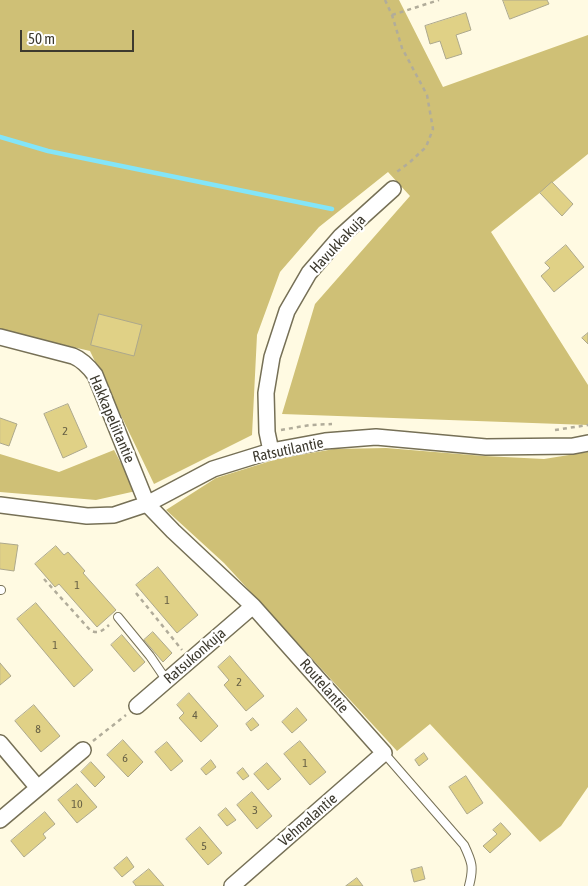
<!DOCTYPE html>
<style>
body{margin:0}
#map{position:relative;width:588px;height:886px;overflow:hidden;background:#fffae2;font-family:"Asap Condensed",sans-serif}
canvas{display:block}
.scale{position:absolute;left:20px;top:30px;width:114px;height:22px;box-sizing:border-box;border:2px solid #3d3a2f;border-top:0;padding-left:6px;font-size:15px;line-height:18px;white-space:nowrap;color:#3d3a2f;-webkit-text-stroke:4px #fff;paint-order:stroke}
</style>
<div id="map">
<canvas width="588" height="886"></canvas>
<div class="scale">50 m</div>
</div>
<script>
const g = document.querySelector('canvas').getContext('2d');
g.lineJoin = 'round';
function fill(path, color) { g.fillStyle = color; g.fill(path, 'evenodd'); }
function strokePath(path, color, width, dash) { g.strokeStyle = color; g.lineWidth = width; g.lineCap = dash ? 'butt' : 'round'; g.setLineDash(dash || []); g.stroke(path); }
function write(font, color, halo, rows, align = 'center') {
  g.font = font + ' "Asap Condensed",sans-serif'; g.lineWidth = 4.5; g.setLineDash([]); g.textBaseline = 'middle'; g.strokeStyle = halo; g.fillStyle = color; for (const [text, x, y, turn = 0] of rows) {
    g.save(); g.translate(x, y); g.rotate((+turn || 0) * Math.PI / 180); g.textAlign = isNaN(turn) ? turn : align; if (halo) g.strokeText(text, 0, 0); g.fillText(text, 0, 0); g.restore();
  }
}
const forest = new Path2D(`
 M0 0H399L443 87 588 35V154L491 232 588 385V425L282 414 315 304 410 196 388 172 319 227 280 272 257 335 252 435 154 484 90 351 0 330Z
 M386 448 484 456 544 459 588 452V787L561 826 540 842 430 724 397 751 224 563 166 510 216 478 277 459 334 449Z
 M114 450 136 491 96 500 0 492V454L59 472Z`);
const stream = new Path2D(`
 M0 137 48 151 332 209`);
const building = new Path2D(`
 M503 0H547L549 4 510 19Z
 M466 13 471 30 456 35 462 54 446 59 440 41 430 44 425 26Z
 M552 182 573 204 562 216 540 193Z
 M566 245 584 267 554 292 541 276 550 268 545 263Z
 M99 314 142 325 134 356 91 345Z
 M588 333V344L582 338Z
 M68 404 87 447 63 458 44 414Z
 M0 418 17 424 9 446 0 443Z
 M0 543 18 545 14 571 0 569Z
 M56 546 64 555 68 552 85 571 83 573 116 610 97 627 59 584 55 587 35 564Z
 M158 567 198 615 177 633 136 585Z
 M36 603 93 670 74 687 17 619Z
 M153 632 172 653 163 662 144 640Z
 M122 635 145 662 134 672 111 645Z
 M230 656 264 696 246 711 224 685 229 680 218 667Z
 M0 663 11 676 0 685Z
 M189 693 218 726 201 742 179 718 184 713 177 705Z
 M34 705 60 736 41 752 15 721Z
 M297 708 307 720 292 733 282 722Z
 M253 718 259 725 251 731 246 724Z
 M123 740 143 762 128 777 107 755Z
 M300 741 326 772 310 785 284 754Z
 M167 742 183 761 171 771 155 752Z
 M424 753 428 759 419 766 415 760Z
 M211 760 216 767 206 775 201 769Z
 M91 762 105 777 95 787 81 772Z
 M267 763 281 779 268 790 254 774Z
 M243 768 249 776 243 780 237 773Z
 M466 776 483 803 467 814 449 787Z
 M77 784 97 807 77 823 58 800Z
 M252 792 272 816 257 829 237 805Z
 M226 808 236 820 227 826 218 815Z
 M45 812 55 824 43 834 46 838 24 857 11 841Z
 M501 823 511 834 490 853 483 846 497 834 493 830Z
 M200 827 222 853 208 865 186 839Z
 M127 857 134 867 122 877 114 868Z
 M422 867 425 879 414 882 411 870Z
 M149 869 164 886H136L133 882Z
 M357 878 363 886H346Z`);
const path = new Path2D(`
 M385 0 392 15 402 48 427 95 433 129 426 147 410 162 394 174
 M392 15 439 0
 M281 430 310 425 332 424
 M555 430 588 425
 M44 579 90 630C98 635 103 630 109 625
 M136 593 182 650
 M93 741 126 715`);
const lane = new Path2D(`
 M0 590H1
 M118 617 150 656 167 681
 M384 753 464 845C472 862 474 867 469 886`);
const street = new Path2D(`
 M0 337 73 356C83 360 89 367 95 375L147 504 173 531 253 606 384 753 232 886
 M271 451 267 432 266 393 272 357 287 311 309 273 341 236 393 189
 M0 505 87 516 114 515 147 504 213 469 271 451 325 441 376 437 486 447 573 446 588 443
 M137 706 253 606
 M0 743 38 788
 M0 820 83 750`);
const numberNames = [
 ["2",65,431],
 ["1",77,585],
 ["1",167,600],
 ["1",55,645],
 ["2",239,682],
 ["4",195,715],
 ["8",38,729],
 ["6",125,758],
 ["1",305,763],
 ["10",77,804],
 ["3",255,810],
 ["5",204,846]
];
const streetNames = [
 ["Havukkakuja",338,244,-47],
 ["Hakkapeliitantie",112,419,67],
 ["Ratsutilantie",288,450,-12],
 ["Ratsukonkuja",195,656,-41],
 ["Routelantie",324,686,49],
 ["Vehmalantie",308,820,-41]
];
fill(forest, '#cfc076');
strokePath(stream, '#83e5f9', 4.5);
fill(building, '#e0d186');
strokePath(building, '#ada88c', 1);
strokePath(lane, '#767056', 10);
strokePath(street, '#767056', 18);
strokePath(path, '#b1ac9a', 2.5, [4, 4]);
strokePath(lane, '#fff', 8);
strokePath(street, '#fff', 15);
write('12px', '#666045', null, numberNames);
write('15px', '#3d3a2f', '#fff', streetNames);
</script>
